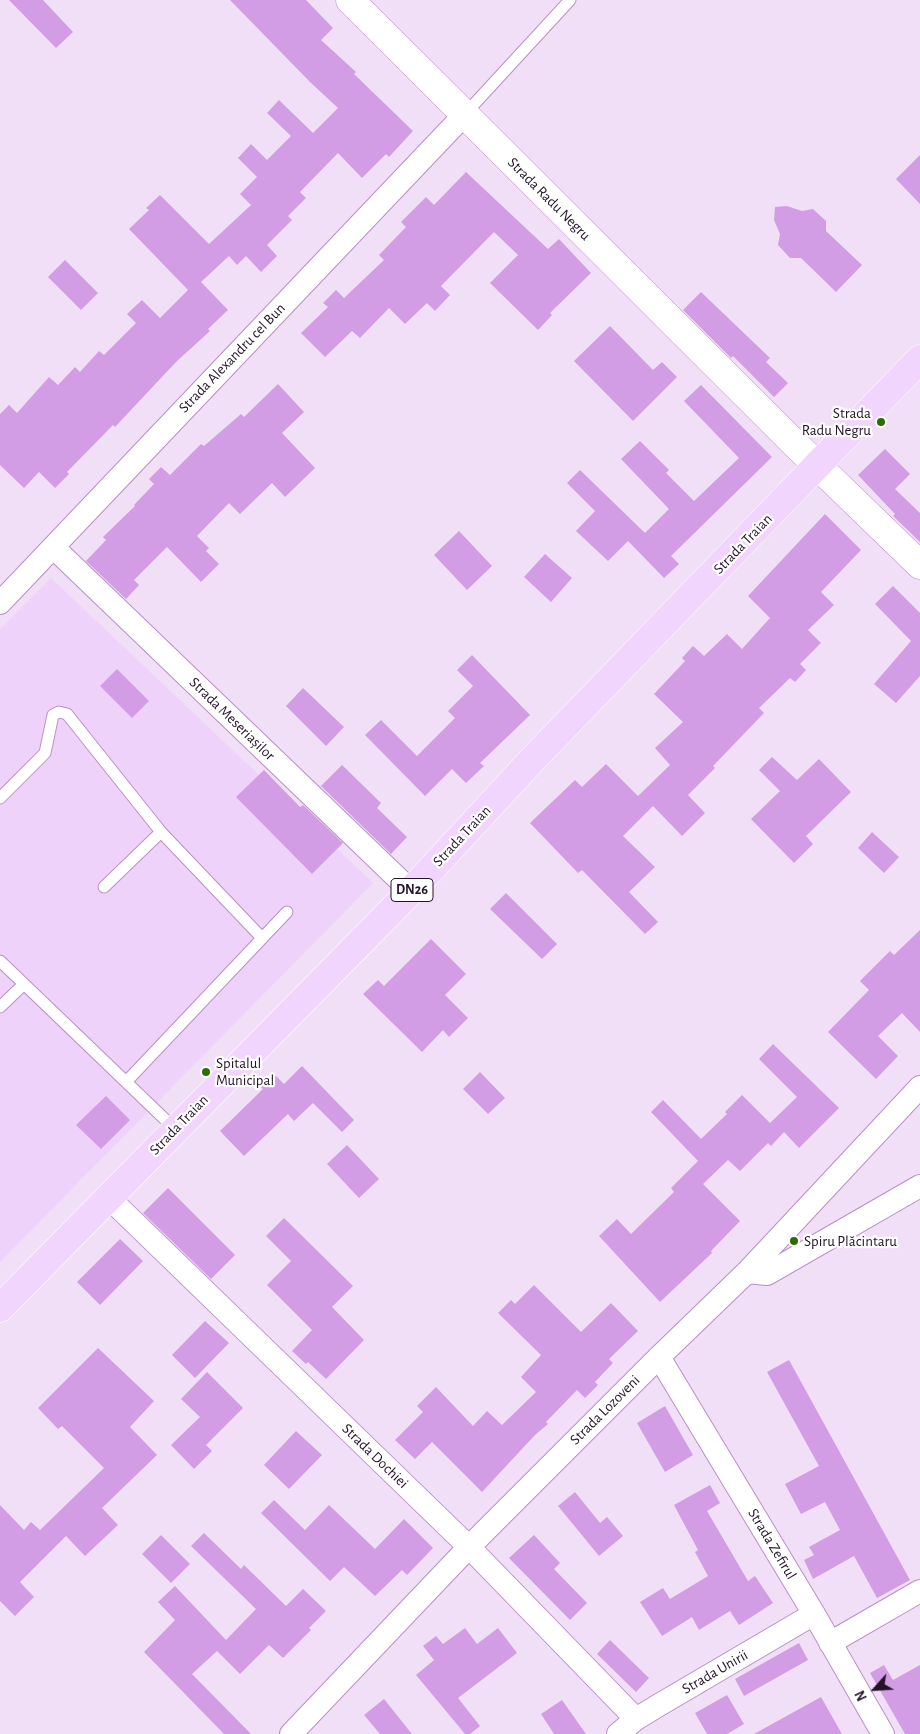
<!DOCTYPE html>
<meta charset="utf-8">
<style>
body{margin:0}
#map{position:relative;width:920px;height:1734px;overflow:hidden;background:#f1dff7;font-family:"Alegreya Sans",sans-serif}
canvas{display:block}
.north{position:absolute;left:850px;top:1664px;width:50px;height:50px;-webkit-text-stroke:4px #fff;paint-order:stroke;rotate:244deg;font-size:14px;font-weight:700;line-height:20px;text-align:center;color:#241329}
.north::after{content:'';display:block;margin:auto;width:18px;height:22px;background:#241329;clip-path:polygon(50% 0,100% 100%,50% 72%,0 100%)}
</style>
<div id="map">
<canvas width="920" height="1734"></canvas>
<div class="north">N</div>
</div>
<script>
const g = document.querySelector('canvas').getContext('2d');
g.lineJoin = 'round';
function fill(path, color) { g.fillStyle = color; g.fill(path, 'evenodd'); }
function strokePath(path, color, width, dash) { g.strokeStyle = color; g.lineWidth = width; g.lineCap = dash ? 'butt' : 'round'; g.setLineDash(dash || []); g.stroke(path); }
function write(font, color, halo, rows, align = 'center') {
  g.font = font + ' "Alegreya Sans",sans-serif'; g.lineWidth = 4.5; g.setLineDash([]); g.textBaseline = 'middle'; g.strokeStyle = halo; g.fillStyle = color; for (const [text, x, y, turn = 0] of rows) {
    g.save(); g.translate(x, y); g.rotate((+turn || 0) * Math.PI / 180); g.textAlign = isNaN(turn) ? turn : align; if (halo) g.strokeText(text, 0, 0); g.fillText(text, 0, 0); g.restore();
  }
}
const built = new Path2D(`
 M51 578 373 883 0 1262V629Z`);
const building = new Path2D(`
 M9 0H43L73 32 56 48Z
 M230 0H306L333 28 321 40 356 72 354 74 413 131 389 157 386 154 362 178 338 153 300 192 306 198 288 216 292 220 267 245 277 256 261 272 246 256 237 265 229 256 201 282 228 310 208 329 210 331 176 362 115 427 113 425 67 472 69 474 55 488 39 472 24 488 0 465V414L9 405 17 413 49 377 58 385 75 367 80 372 99 351 104 355 136 323 127 314 142 300 160 318 188 290 129 229 149 210 146 208 160 195 209 244 251 205 240 194 257 177 238 158 251 144 267 160 291 136 267 113 279 100 313 133 338 108 310 82Z
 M920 155V204L896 179Z
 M466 172 548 249 559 239 591 273 550 313 552 315 538 330 490 283 518 255 494 232 441 286 450 295 435 311 427 303 405 324 389 308 360 338 352 331 325 357 301 333 328 307 323 303 336 290 344 298 384 260 379 255 406 227 401 222 426 197 434 205Z
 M787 206 802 211 813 209 826 221V231L862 265 836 292 801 258H790L778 245 780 234 774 220 775 207Z
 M65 260 98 293 81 310 48 277Z
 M701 292 770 358 766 362 788 383 774 397 733 356 731 358 683 310Z
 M610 326 653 370 662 362 677 377 633 421 574 361Z
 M278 384 304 412 282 433 315 468 285 497 272 483 240 514 229 503 197 536 209 548 206 551 219 564 201 582 167 547 134 580 139 585 126 599 86 561 106 540 103 537 135 506 134 505 154 484 149 479 161 467 170 475 201 444 204 446 241 414 244 417Z
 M701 385 772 457 671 556 679 564 664 578 628 541 608 561 576 531 595 511 567 483 580 470 645 533 669 509 621 459 640 441 669 470 666 473 694 501 739 458 684 401Z
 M885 449 910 474 895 489 920 513V542L893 516 895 514 858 475Z
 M825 514 861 550 821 592 834 605 808 630 821 643 800 664 806 670 795 682 790 678 759 708 764 713 713 766 715 768 688 795 705 813 682 836 653 806 623 836 655 867 629 892 658 922 645 934 582 870 578 873 530 823 575 780 582 787 606 764 638 796 670 765 655 748 683 722 654 694 685 661 682 658 693 646 704 656 727 634 742 649 770 618 748 596Z
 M459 531 492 566 467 590 434 555Z
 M545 554 572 578 551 602 524 577Z
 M893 586 920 613V676L896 703 874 684 911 641 875 604Z
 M472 655 530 715 480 763 484 766 466 783 452 769 425 796 365 735 381 720 417 756 455 718 448 711 473 686 457 670Z
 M117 669 149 701 132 718 100 686Z
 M303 688 344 727 326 746 286 706Z
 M772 757 797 780 819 759 851 792 806 836 813 844 794 863 751 819 780 791 759 770Z
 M342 765 381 803 377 808 407 837 391 854 321 786Z
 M264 770 300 807 303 805 343 843 312 874 236 797Z
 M872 832 899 857 884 873 858 848Z
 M506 893 557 944 542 959 490 909Z
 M920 930V1032L902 1013 878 1036 898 1056 876 1079 828 1032 869 990 860 981 890 951 894 955Z
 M431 939 466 974 445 995 468 1018 449 1037 443 1030 422 1052 363 994 378 980 384 986Z
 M773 1044 839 1108 799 1148 784 1132 771 1146 768 1143 740 1171 728 1160 703 1184 740 1221 711 1251 712 1253 660 1302 599 1236 617 1219 631 1234 674 1192 671 1188 698 1161 651 1112 663 1100 701 1139 727 1114 725 1112 742 1095 770 1123 797 1097 759 1059Z
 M302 1066 354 1120 342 1132 313 1103 294 1121 288 1114 244 1156 220 1131 263 1089 261 1087 274 1074 284 1084Z
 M480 1072 505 1098 488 1114 463 1089Z
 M106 1096 130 1120 101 1149 76 1125Z
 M347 1145 379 1179 359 1198 327 1164Z
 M168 1188 235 1255 211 1279 143 1213Z
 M284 1218 353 1286 332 1307 364 1340 326 1379 308 1362 306 1364 292 1351 312 1330 267 1285 291 1261 266 1236Z
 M120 1239 143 1261 100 1305 77 1282Z
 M534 1285 581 1332 611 1303 638 1331 609 1359 613 1363 595 1382 598 1385 585 1398 577 1390 546 1422 548 1424 535 1435 482 1492 432 1442 415 1459 395 1440 423 1412 417 1406 436 1387 473 1426 487 1411 502 1425 536 1392 521 1377 541 1355 498 1313 511 1300 515 1304Z
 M205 1321 229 1343 195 1378 172 1355Z
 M98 1348 154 1401 130 1427 157 1455 102 1508 118 1525 85 1556 66 1536 20 1582 34 1597 15 1616 0 1601V1505L24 1530 31 1522 40 1530 104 1468 62 1426 58 1429 38 1408Z
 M789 1360 910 1580 877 1598 854 1556 813 1579 804 1560 814 1555 809 1547 840 1530 825 1502 801 1514 785 1484 819 1466 767 1372Z
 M207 1372 243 1408 206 1445 212 1451 194 1469 171 1445 200 1417 181 1399Z
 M665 1406 693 1455 665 1472 637 1423Z
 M296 1431 322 1455 289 1489 264 1465Z
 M710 1485 720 1503 707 1511 748 1581 755 1576 773 1603 739 1625 730 1611 699 1630 692 1617 662 1636 640 1602 663 1588 670 1599 708 1576 695 1552 698 1550 674 1505Z
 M575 1492 600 1523 607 1517 623 1536 599 1556 558 1506Z
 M274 1500 305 1530 329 1505 375 1549 404 1519 433 1548 407 1575 402 1570 375 1596 344 1567 330 1581 261 1513Z
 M204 1533 241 1569 244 1565 286 1606 303 1589 326 1611 309 1628 311 1630 283 1658 269 1645 240 1674 217 1651 192 1674 251 1734H224L144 1652 175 1620 158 1602 175 1586 226 1640 256 1609 191 1546Z
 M161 1535 190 1564 171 1583 142 1554Z
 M534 1535 560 1563 554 1569 587 1603 570 1620 509 1558Z
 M465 1628 477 1644 498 1628 517 1653 458 1698 480 1726 470 1734H465L416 1675 434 1660 423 1646 436 1636 443 1644Z
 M610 1640 649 1678 636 1692 597 1654Z
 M799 1643 808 1660 744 1696 735 1679Z
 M884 1665 893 1680 920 1665V1734H905L870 1673Z
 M727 1695 744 1724 727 1734H707L695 1713Z
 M821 1697 842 1734H754Z
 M384 1699 412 1734H380L364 1715Z
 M562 1700 586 1734H554L541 1714Z`);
const service = new Path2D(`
 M465 114 570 0
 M0 798 45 753 53 715 59 712 67 714 161 832 262 938
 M104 887 161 832
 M0 961 175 1129
 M0 1007 24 984
 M126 1082 287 912`);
const minor = new Path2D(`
 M53 547 411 891
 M0 603 464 115
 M109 1198 469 1547 636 1719
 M747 1272 767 1274 920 1186
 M659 1357 814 1614 883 1734
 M830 1643 920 1591
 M291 1734 469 1547 659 1357 747 1272 920 1087
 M618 1734 636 1719 659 1705 814 1614`);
const tertiary = new Path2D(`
 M350 0 793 442 920 565`);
const primary = new Path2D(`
 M0 1308 411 891 533 759 920 359`);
const markers = [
 [881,422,5,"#2c6c00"],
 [206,1072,5,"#2c6c00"],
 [794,1241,5,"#2c6c00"]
];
const shields = [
 [412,890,42]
];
const shieldNames = [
 ["DN26",412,890]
];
const streetNames = [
 ["Strada Radu Negru",549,199,45],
 ["Strada Alexandru cel Bun",232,358,-46],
 ["Strada Traian",743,544,-46],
 ["Strada Meseriașilor",232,719,44],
 ["Strada Traian",462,836,-47],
 ["Strada Traian",179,1125,-46],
 ["Strada Lozoveni",605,1410,-45],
 ["Strada Dochiei",375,1456,44],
 ["Strada Zefirul",772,1544,59],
 ["Strada Unirii",715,1672,-30]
];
const poiNames = [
 ["Strada",871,413,"right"],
 ["Radu Negru",871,430,"right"],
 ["Spitalul",216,1063],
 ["Municipal",216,1080],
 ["Spiru Plăcintaru",804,1241]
];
fill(built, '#efd2fa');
fill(building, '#d39de5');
strokePath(service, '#b98fc8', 13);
strokePath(minor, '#b98fc8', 24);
strokePath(tertiary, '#b98fc8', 29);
strokePath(primary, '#fff', 29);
strokePath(service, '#fff', 11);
strokePath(minor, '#fff', 22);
strokePath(tertiary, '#fff', 28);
strokePath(primary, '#f2d5fd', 28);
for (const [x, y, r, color] of markers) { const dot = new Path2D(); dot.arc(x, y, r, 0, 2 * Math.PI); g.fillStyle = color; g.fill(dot); strokePath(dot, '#fff', 2); }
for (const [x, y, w] of shields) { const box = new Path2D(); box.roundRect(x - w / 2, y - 11.5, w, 23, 4); g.fillStyle = '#fff'; g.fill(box); strokePath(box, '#241329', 1); }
write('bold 14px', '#241329', null, shieldNames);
write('15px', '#241329', '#fff', streetNames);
write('15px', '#241329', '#fff', poiNames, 'left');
</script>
